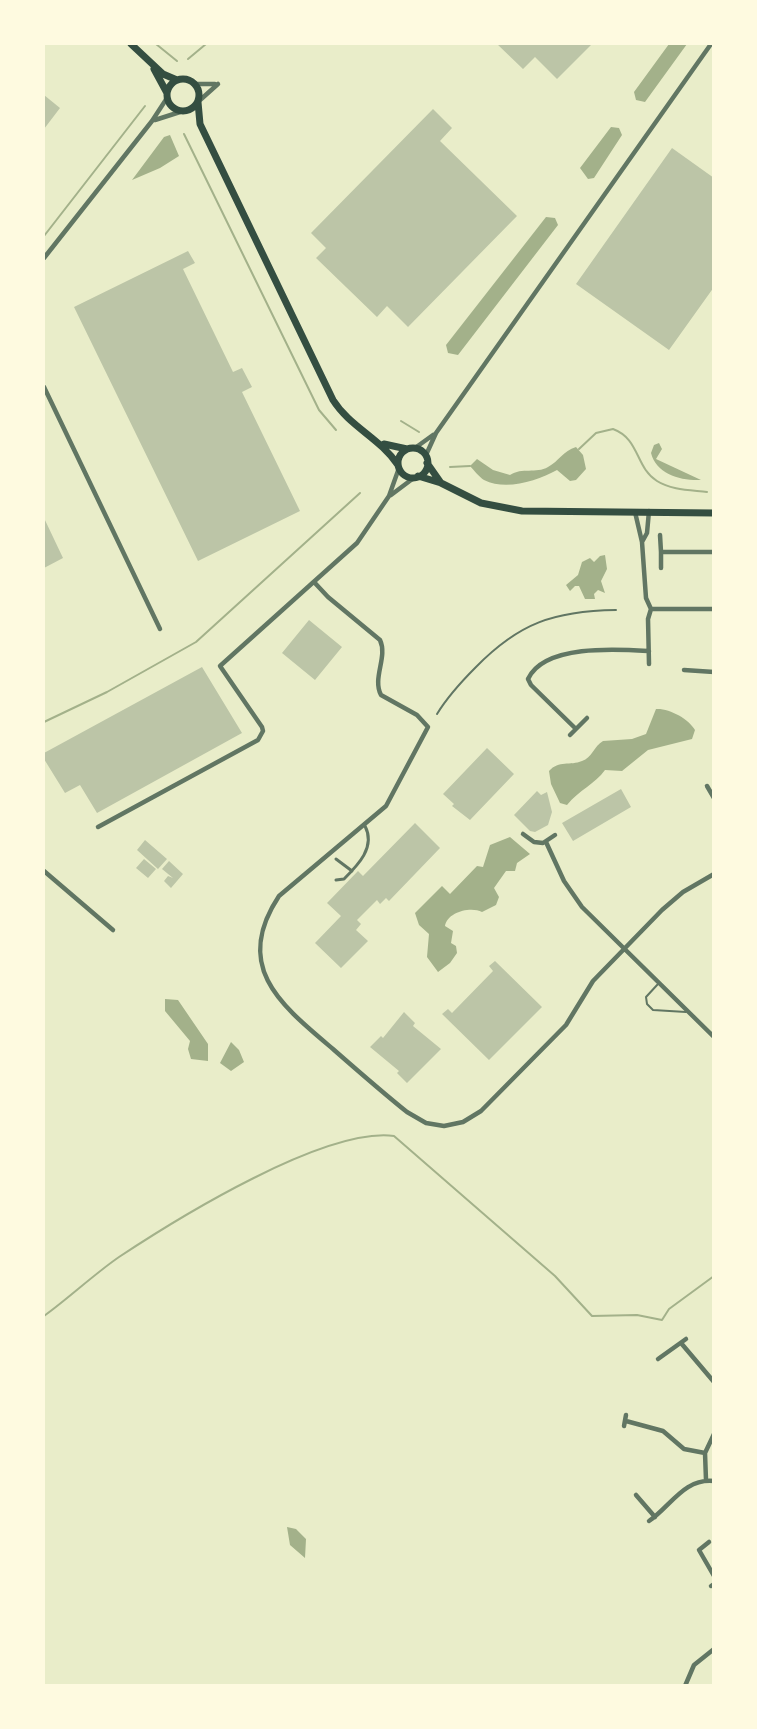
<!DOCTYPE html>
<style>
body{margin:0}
#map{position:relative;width:757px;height:1729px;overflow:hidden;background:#e9edc9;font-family:Overpass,sans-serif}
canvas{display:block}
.frame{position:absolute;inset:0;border:45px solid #fefae0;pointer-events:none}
</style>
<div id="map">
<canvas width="757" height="1729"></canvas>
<div class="frame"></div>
</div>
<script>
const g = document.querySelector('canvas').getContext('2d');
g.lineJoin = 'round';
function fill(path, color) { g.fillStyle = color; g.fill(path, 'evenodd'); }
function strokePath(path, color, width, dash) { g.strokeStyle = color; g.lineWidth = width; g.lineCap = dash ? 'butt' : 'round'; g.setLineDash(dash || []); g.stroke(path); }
const water = new Path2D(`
 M669 44H687L645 102 636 100 634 92Z
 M611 127 619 128 622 135 594 178 588 179 580 168Z
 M170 135 179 156 160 168 132 180 164 137Z
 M546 217 555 218 558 225 458 355 448 353 446 345Z
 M659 443 662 449 656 459 701 480C681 481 656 474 651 453L654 445Z
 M576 447 583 455 586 469 576 480 570 481 557 470C537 481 506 491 484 480 479 477 474 470 470 466L477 459 493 470 510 475C522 467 536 474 548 467 559 461 563 451 576 447Z
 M605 555 607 569 601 581 605 593 598 590 594 594 595 599H585L579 586H575L570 591 566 585 578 575 582 562 590 558 594 562 600 556Z
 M656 709C669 708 689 719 695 730L692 739 648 750 622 771 605 770C595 784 579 790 567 805L560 803 551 784 549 771C559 760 570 766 582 761 592 758 594 746 603 741L632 739 646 734Z
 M510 837 530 854 517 863 515 871H506L494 888 499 897 496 905 482 912C471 906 447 912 445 926L453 931 451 943 456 946 457 953 450 963 438 972 427 957 429 934 419 925 415 913 442 886 450 894 477 866 483 867 490 845Z
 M165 999 178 1000 208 1044V1061L191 1059 188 1049 190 1041 165 1011Z
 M231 1042 239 1050 244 1062 231 1071 220 1063Z
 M287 1527 296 1529 306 1539 305 1558 290 1545Z`);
const stream = new Path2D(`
 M156 44 177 61
 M188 59 206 44
 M184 134 319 410 336 430
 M44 236 145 106
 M401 421 419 432
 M579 449 596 433 613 429C640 439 635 467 657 481 671 490 691 490 707 492
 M450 467 470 466
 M44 722 107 692 196 642 360 493
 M44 1316C69 1298 93 1275 119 1257 178 1218 325 1127 394 1136L555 1276 592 1316 637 1315 662 1320 669 1309 714 1276`);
const building = new Path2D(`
 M497 44H592L557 79 535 57 523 69Z
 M44 95 60 108 44 129Z
 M433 109 452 128 440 141 517 216 408 327 387 306 377 317 316 258 326 248 311 233Z
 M672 148 714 178V287L669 350 576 284Z
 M188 251 195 263 183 269 233 372 242 368 252 387 242 392 300 511 198 561 74 307Z
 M44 518 63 558 44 568Z
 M309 620 342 647 315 680 282 653Z
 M202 667 242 733 97 813 80 785 65 793 44 759V753Z
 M487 748 514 774 470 820 452 806 454 804 443 794Z
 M621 789 631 807 573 841 562 823Z
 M537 791 541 795 547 792 552 812 548 825 535 832 530 831 514 815Z
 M415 823 440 848 389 901 386 898 380 904 377 900 357 920 361 924 356 930 368 941 341 968 315 943 341 916 327 903 358 871 363 876Z
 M145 840 167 859 158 869 137 850Z
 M144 859 156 869 148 878 136 868Z
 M169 861 183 874 171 888 164 881 168 876 173 878 162 869Z
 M495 961 542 1007 489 1060 442 1014 448 1009 452 1013 493 971 489 966Z
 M404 1012 415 1023 413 1026 441 1049 407 1083 397 1073 399 1071 370 1047 381 1036 383 1038Z`);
const service = new Path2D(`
 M437 714C448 696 461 682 476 667 519 623 554 611 616 610
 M658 984 646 997 647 1004 653 1010 686 1012`);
const pedestrian = new Path2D(`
 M336 859 352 871
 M336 880 344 879C358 865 376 847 365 826`);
const minor = new Path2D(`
 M195 84H215
 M199 101 218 84
 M155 120 180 112
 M44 258 152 121 167 98
 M44 387 160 629
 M415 448 433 435
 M426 455 436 433 711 44
 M391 495 415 477
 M635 512 642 542 646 598 651 609H714
 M660 535 661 552H714
 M642 542 647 533 649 511
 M661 552V568
 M314 582 328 597 380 640C388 657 372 678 381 695L417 715 428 727 386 806 279 896C232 967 281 1005 333 1049 357 1070 382 1092 407 1112L426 1123 444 1126 463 1122 481 1111 566 1025 593 981 662 910 683 892 714 874
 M649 664 648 619 651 609
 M684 670 714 672
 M576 729 531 685 528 679C544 644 617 649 649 651
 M570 735 587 718
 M707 786 714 798
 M98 827 258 740 263 731 262 727 220 666 357 543 389 496 399 468
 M523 834 534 842 543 843 555 835
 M546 842 564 881 582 907 714 1037
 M44 871 113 930
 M681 1343 714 1382
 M658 1359 686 1339
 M626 1421 663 1431 684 1449 705 1453
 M624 1426 626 1415
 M706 1480 705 1453 714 1434
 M636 1495 655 1517
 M649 1521C671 1506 684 1478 714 1481
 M709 1542 699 1550 714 1576
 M711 1586 714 1584
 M685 1686 694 1665 714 1649`);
const primary = new Path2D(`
 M131 44 163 74 177 80
 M154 69 167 93
 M167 95a16 16 0 1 1 32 0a16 16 0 1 1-32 0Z
 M198 102 200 124 333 400C350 427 380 438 398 465
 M384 444 407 449
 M398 463a15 15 0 1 1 30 0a15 15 0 1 1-30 0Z
 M427 463 441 483
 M418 476 441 483 481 503 522 511 714 513`);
fill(water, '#a3b18a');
strokePath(stream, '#a3b18a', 2);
fill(building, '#bcc5a7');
strokePath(service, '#617663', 2);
strokePath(pedestrian, '#617663', 3);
strokePath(minor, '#617663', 4.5);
strokePath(primary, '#344e41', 7);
</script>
